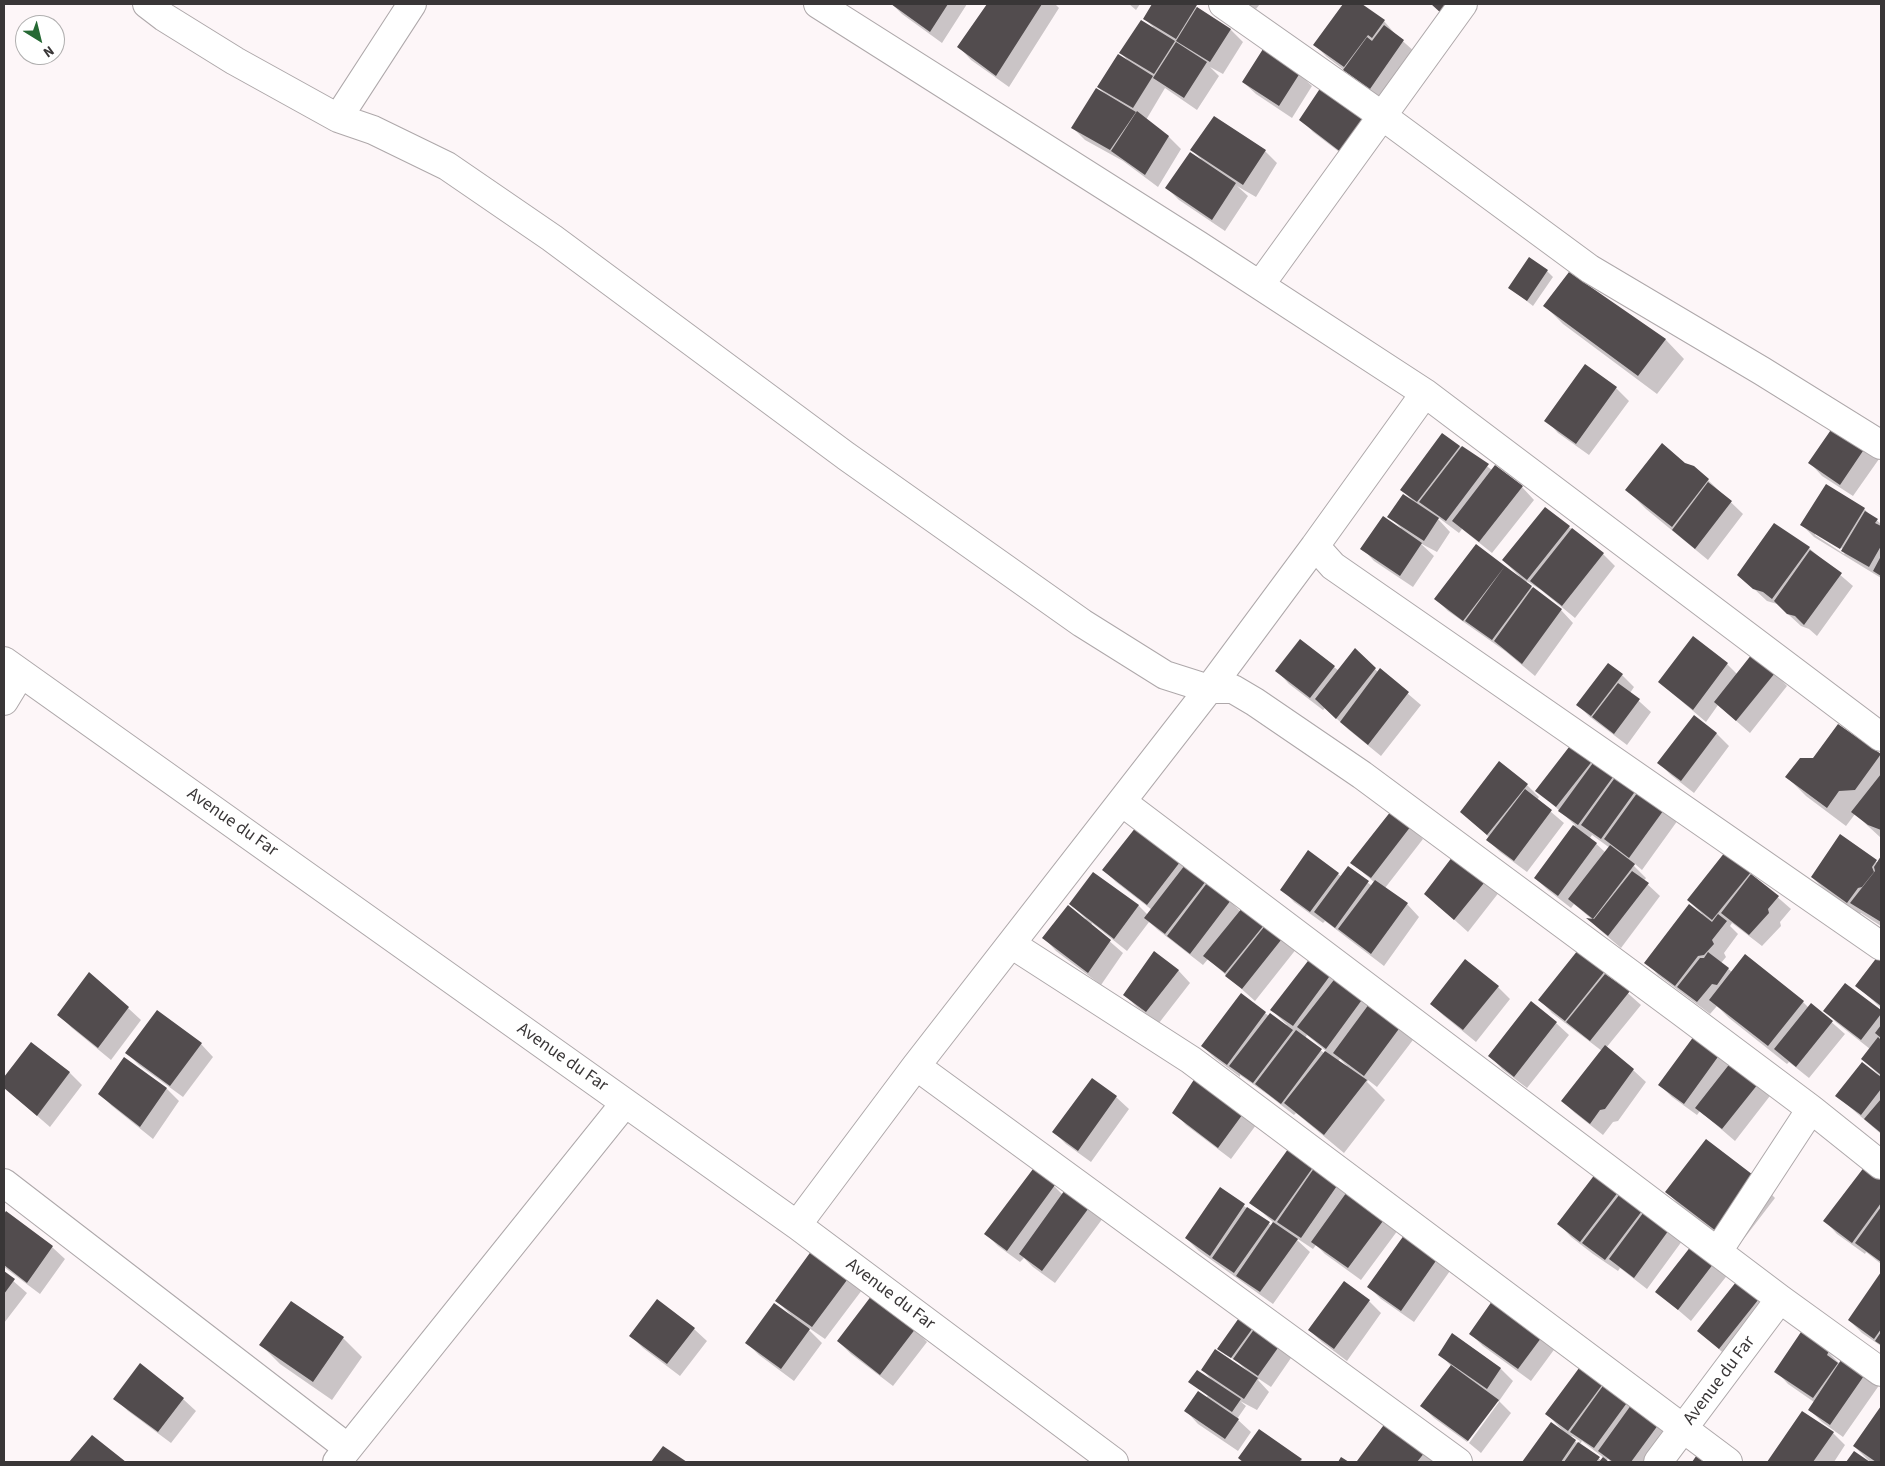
<!DOCTYPE html>
<style>
body{margin:0}
#map{position:relative;width:1885px;height:1466px;overflow:hidden;background:#fdf6f8;font-family:"Source Sans 3",sans-serif}
canvas{display:block}
.frame{position:absolute;inset:0;border:5px solid #393637;pointer-events:none}
.north{position:absolute;left:15px;top:15px;width:50px;height:50px;box-sizing:border-box;background:#fff;border:1px solid #b0afaf;border-radius:50%;rotate:144deg;font-size:14px;font-weight:700;line-height:20px;text-align:center;color:#393637}
.north::after{content:'';display:block;margin:auto;width:18px;height:22px;background:#266934;clip-path:polygon(50% 0,100% 100%,50% 72%,0 100%)}
</style>
<div id="map">
<canvas width="1885" height="1466"></canvas>
<div class="frame"></div>
<div class="north">N</div>
</div>
<script>
const g = document.querySelector('canvas').getContext('2d');
g.lineJoin = 'round';
function fill(path, color) { g.fillStyle = color; g.fill(path, 'evenodd'); }
function strokePath(path, color, width, dash) { g.strokeStyle = color; g.lineWidth = width; g.lineCap = dash ? 'butt' : 'round'; g.setLineDash(dash || []); g.stroke(path); }
function write(font, color, halo, rows, align = 'center') {
  g.font = font + ' "Source Sans 3",sans-serif'; g.lineWidth = 5; g.setLineDash([]); g.textBaseline = 'middle'; g.strokeStyle = halo; g.fillStyle = color; for (const [text, x, y, turn = 0] of rows) {
    g.save(); g.translate(x, y); g.rotate((+turn || 0) * Math.PI / 180); g.textAlign = isNaN(turn) ? turn : align; if (halo) g.strokeText(text, 0, 0); g.fillText(text, 0, 0); g.restore();
  }
}
const shadow = new Path2D(`
 M892 4H967L942 43 902 14Z
 M988 4H1055L1059 8 1009 87 971 60 959 47Z
 M1129 4H1140L1136 10Z
 M1154 4H1192L1231 30 1243 42 1223 74 1210 67 1219 76 1197 110 1165 88 1146 120 1168 136 1181 149 1158 187 1123 161 1085 140 1073 128 1105 94 1098 87 1129 62 1121 53 1153 27 1145 19Z
 M1248 4H1260L1256 9Z
 M1344 4H1360L1384 21 1396 35 1416 53 1383 100 1327 57 1315 45Z
 M1299 74 1312 86 1292 118 1256 94 1243 82Z
 M1321 89 1355 164 1313 132 1301 119Z
 M1192 150 1265 151 1277 163 1256 197 1237 186 1248 196 1225 231 1179 200 1167 188 1201 159Z
 M1547 271 1553 277 1533 306 1510 288Z
 M1569 273 1666 340 1684 359 1657 394 1563 324 1545 306Z
 M1586 366 1616 388 1629 401 1589 455 1558 433 1546 420Z
 M1443 434 1492 470 1522 487 1534 500 1492 553 1462 529 1459 533 1439 518 1438 519 1450 532 1437 552 1420 543 1434 556 1413 587 1374 561 1362 548 1401 528 1389 516 1414 502 1402 490Z
 M1866 446 1879 459 1853 496 1822 476 1810 463Z
 M1684 464 1708 480 1743 514 1708 560 1646 509 1627 490Z
 M1545 508 1603 554 1615 566 1575 618 1541 590 1527 581 1526 583 1561 610 1573 623 1535 676 1505 651 1448 611 1436 599 1504 567 1518 577 1519 576 1503 560Z
 M1864 509 1881 524V578L1814 537 1802 525ZM1815 532 1846 551 1844 554 1815 535Z
 M1809 548 1853 586 1817 636 1809 629 1801 626 1777 604 1767 601 1752 587Z
 M1355 650 1379 673 1380 670 1421 705 1381 756 1349 730 1325 708 1323 710 1289 684 1277 671 1334 667 1339 671Z
 M1727 664 1738 675 1775 673 1787 686 1750 733 1718 705 1706 722 1659 682Z
 M1622 675 1634 687 1630 693 1651 712 1627 745 1590 717 1578 705Z
 M1694 717 1717 734 1729 746 1694 793 1671 775 1659 763Z
 M1839 726 1881 757V838L1855 814 1846 826 1806 796 1787 777 1814 759Z
 M1576 740 1678 820 1642 870 1635 864 1634 866 1646 878 1644 881 1660 896 1621 948 1600 930 1590 920 1594 921 1574 904 1571 908 1548 890 1535 878 1575 825 1537 790ZM1592 835 1610 848 1606 853 1590 838Z
 M1527 785 1539 797 1537 800 1564 823 1527 872 1500 852 1488 840 1490 838 1462 812Z
 M1410 827 1423 839 1385 888 1407 904 1419 917 1384 966 1325 921 1323 923 1294 902 1282 889 1338 874 1342 877 1349 868 1372 886 1374 882 1352 863Z
 M1840 836 1878 863 1881 858V926L1861 913 1860 914 1825 890 1812 877Z
 M1456 854 1500 891 1468 932 1439 906Z
 M1179 863 1230 901 1241 912 1247 904 1297 948 1255 1001 1208 959 1203 965 1158 930 1149 922 1127 951 1092 923 1091 925 1123 953 1101 985 1056 951 1044 938 1086 919 1071 904 1094 874 1139 906 1148 915 1152 910 1116 882 1104 870Z
 M1750 873 1791 909 1780 922 1781 926 1762 946 1732 923 1730 926 1738 934 1724 953 1726 957 1721 963 1732 972 1803 1002 1809 1008 1812 1005 1845 1034 1809 1078 1789 1062 1787 1064 1729 1018 1717 1006 1710 1014 1658 975 1646 962 1702 914 1688 900Z
 M1881 955V1008L1857 986Z
 M1311 959 1416 1036 1377 1087 1368 1080 1367 1082 1385 1100 1344 1153 1296 1113 1294 1115 1267 1094 1240 1075V1077L1215 1058 1202 1046 1241 995 1269 1016 1286 1026 1287 1025 1272 1010ZM1307 1035 1326 1051 1324 1053 1305 1038ZM1340 1059 1347 1066V1067L1338 1061Z
 M1178 970 1190 983 1159 1023 1137 1007 1125 995Z
 M1604 972 1641 1005 1606 1048 1633 1070 1646 1082 1618 1121 1613 1122 1603 1135 1575 1113 1562 1101 1602 1051 1552 1013 1540 1000Z
 M1845 984 1881 1012V1134L1837 1096 1879 1075 1863 1059 1870 1049 1837 1023 1825 1011Z
 M1498 987 1510 999 1476 1042 1444 1016 1431 1004Z
 M128 1008 141 1020 111 1060 72 1028 59 1015Z
 M1556 1023 1569 1035 1527 1088 1502 1069 1490 1056Z
 M1695 1037 1773 1092 1735 1141 1700 1111 1697 1115 1672 1097 1660 1085Z
 M31 1044 70 1073 82 1085 50 1127 4 1087V1080Z
 M201 1044 213 1057 183 1097 139 1065 127 1053Z
 M124 1059 167 1089 179 1101 153 1139 112 1106 100 1094Z
 M1200 1074 1259 1121 1231 1159 1186 1125 1174 1112Z
 M1092 1079 1116 1097 1129 1109 1091 1162 1066 1144 1054 1132Z
 M1291 1147 1398 1230 1361 1280 1325 1254 1316 1245 1313 1249 1298 1239 1297 1240 1310 1252 1273 1304 1199 1251 1186 1238 1220 1189 1272 1226 1274 1223 1251 1202Z
 M1865 1168 1881 1180V1264L1866 1252 1865 1254 1837 1234 1825 1221Z
 M1599 1171 1685 1237 1647 1289 1620 1268 1618 1271 1593 1254 1571 1237 1559 1224Z
 M1756 1179 1775 1198 1736 1249 1685 1211 1667 1192Z
 M1054 1186 1063 1195 1090 1206 1103 1218 1055 1283 1033 1267 1024 1258 1020 1262 998 1246 986 1234Z
 M6 1213 52 1247 65 1259 40 1294 4 1267V1216Z
 M1407 1233 1452 1268 1414 1322 1381 1299 1369 1287Z
 M1695 1243 1729 1273 1691 1321 1656 1291Z
 M812 1252 862 1290 825 1339 809 1328 808 1329 822 1343 794 1381 759 1355 747 1343 791 1315 777 1301Z
 M4 1273 27 1293 4 1323Z
 M1881 1274V1346L1862 1333 1849 1320Z
 M1740 1279 1774 1308 1732 1361 1699 1331Z
 M1498 1296 1559 1343 1531 1381 1483 1346 1470 1333Z
 M1369 1301 1381 1313 1347 1361 1322 1342 1309 1330Z
 M1242 1316 1279 1346 1291 1358 1271 1387 1259 1379 1258 1380 1269 1392 1257 1410 1240 1401 1246 1406 1237 1419 1251 1432 1238 1451 1198 1424 1186 1411 1208 1396 1190 1382H1213L1203 1370 1248 1372 1238 1362 1225 1354 1219 1348Z
 M694 1329 707 1341 680 1376 643 1348 631 1336Z
 M915 1329 927 1342 893 1386 851 1354 838 1341Z
 M1453 1335 1501 1369 1513 1381 1499 1401 1511 1413 1481 1453 1469 1443 1499 1402 1497 1400 1467 1442 1434 1418 1422 1406 1451 1366 1440 1354Z
 M343 1338 362 1357 332 1400 280 1364 261 1345Z
 M1828 1352 1840 1364 1880 1384 1843 1437 1822 1422 1809 1409 1814 1402 1788 1384 1776 1371Z
 M140 1365 183 1399 196 1411 171 1443 128 1411 115 1398Z
 M1582 1366 1673 1434 1652 1462H1611L1608 1459 1606 1461 1607 1462H1524L1551 1423 1562 1432 1563 1431 1547 1414ZM1572 1436 1580 1441 1578 1444 1571 1437ZM1582 1441 1604 1458 1602 1461 1580 1444Z
 M1881 1408V1462H1870L1854 1446Z
 M1803 1412 1833 1433 1845 1445 1834 1462H1769Z
 M1389 1420 1439 1462H1360L1359 1461Z
 M92 1437 124 1462H71Z
 M1239 1458 1301 1460 1304 1462H1243Z`);
const building = new Path2D(`
 M891 4H948L930 32Z
 M987 4H1042L996 76 957 47Z
 M1152 4H1195L1197 5 1176 39 1143 19Z
 M1343 4H1362L1385 20 1372 38 1368 35 1344 67 1313 45Z
 M1431 4H1449L1442 14Z
 M1197 7 1231 29 1210 62 1176 41Z
 M1141 20 1175 41 1154 74 1119 53Z
 M1384 25 1404 40 1370 89 1343 70 1367 37 1372 41Z
 M1176 42 1207 62 1184 98 1153 78Z
 M1263 49 1300 73 1279 106 1242 82Z
 M1118 54 1153 76 1133 108 1097 87Z
 M1321 87 1364 121 1342 153 1299 120Z
 M1096 88 1136 112 1110 150 1071 128Z
 M1137 111 1169 136 1145 175 1111 151Z
 M1214 116 1266 150 1243 185 1190 150Z
 M1190 152 1236 183 1212 220 1165 188Z
 M1529 257 1548 270 1527 301 1508 288Z
 M1569 272 1666 339 1638 376 1543 306Z
 M1585 364 1617 387 1576 444 1544 421Z
 M1835 424 1867 445 1840 485 1808 463Z
 M1442 433 1460 446 1417 502 1400 490Z
 M1662 443 1685 463 1694 466 1709 479 1672 527 1625 490Z
 M1462 446 1489 464 1446 521 1419 502Z
 M1495 465 1523 486 1479 542 1452 521Z
 M1708 482 1732 501 1695 549 1672 530Z
 M1826 484 1865 508 1840 549 1800 525Z
 M1403 494 1439 518 1424 541 1387 517Z
 M1545 507 1570 526 1527 580 1502 560Z
 M1865 511 1878 519 1875 523 1881 526V546L1869 567 1841 551Z
 M1383 516 1422 543 1400 576 1360 549Z
 M1774 523 1810 547 1772 599 1763 592 1753 589 1737 575Z
 M1572 528 1604 553 1562 606 1530 581Z
 M1476 544 1505 566 1463 621 1434 599Z
 M1810 550 1842 573 1804 625 1795 616 1787 614 1774 601Z
 M1881 556V576L1873 571Z
 M1505 566 1532 586 1492 640 1465 621Z
 M1533 587 1562 609 1522 664 1494 641Z
 M1693 636 1728 663 1693 710 1658 682Z
 M1300 639 1335 666 1310 698 1275 671Z
 M1355 648 1376 668 1336 719 1315 699Z
 M1752 654 1775 673 1736 721 1714 702Z
 M1608 663 1623 674 1591 716 1576 705Z
 M1380 668 1409 692 1368 745 1340 722Z
 M1618 683 1640 699 1614 734 1592 717Z
 M1694 715 1717 733 1681 781 1657 763Z
 M1838 724 1881 754 1855 790 1839 791 1827 808 1785 777 1800 758H1813Z
 M1576 738 1597 755 1556 807 1535 791Z
 M1598 756 1618 770 1578 825 1558 811Z
 M1499 761 1528 784 1487 835 1460 812Z
 M1619 772 1639 786 1601 839 1581 825Z
 M1881 774V830L1868 825 1851 812Z
 M1525 789 1552 810 1514 861 1486 840Z
 M1640 789 1666 807 1629 858 1604 839Z
 M1391 811 1411 826 1371 878 1350 863Z
 M1573 825 1597 843 1558 896 1534 878Z
 M1136 827 1180 862 1147 905 1102 870Z
 M1840 834 1877 860 1872 867 1874 872 1862 887 1858 888 1847 903 1811 877Z
 M1610 845 1635 864 1593 919 1568 899Z
 M1308 850 1339 873 1310 912 1280 890Z
 M1456 852 1488 878 1454 920 1424 894Z
 M1725 852 1751 872 1712 920 1687 900Z
 M1881 856V922L1850 903 1875 871 1874 867Z
 M1185 865 1206 881 1165 934 1144 918Z
 M1348 866 1369 881 1335 928 1314 912Z
 M1632 871 1649 883 1608 936 1586 918 1594 919Z
 M1093 872 1139 905 1114 939 1069 904Z
 M1751 874 1779 896 1768 909 1769 913 1749 935 1721 913Z
 M1375 880 1408 903 1371 954 1338 929Z
 M1207 883 1231 900 1190 954 1167 936Z
 M1247 902 1268 920 1225 973 1203 956Z
 M1689 904 1712 922 1718 914 1727 921 1712 940 1714 944 1704 955 1698 956 1675 986 1644 963Z
 M1068 905 1111 940 1088 973 1042 938Z
 M1268 922 1285 935 1242 989 1225 976Z
 M1578 950 1605 971 1565 1021 1538 1000Z
 M1154 951 1179 970 1146 1012 1123 995Z
 M1708 952 1729 968 1717 985 1712 984 1697 1002 1677 987 1700 958H1704Z
 M1881 952V1006L1855 986Z
 M1745 954 1804 1001 1768 1046 1709 1000Z
 M1311 957 1332 973 1293 1026 1270 1010Z
 M1465 959 1499 986 1463 1030 1430 1004Z
 M89 972 129 1007 98 1048 57 1015Z
 M1605 974 1630 991 1590 1041 1566 1022Z
 M1337 976 1364 997 1326 1049 1297 1027Z
 M1845 983 1881 1010V1014L1861 1040 1823 1011Z
 M1241 993 1266 1012 1227 1065 1201 1046Z
 M1372 1000 1404 1022 1364 1076 1333 1053Z
 M1531 1001 1557 1022 1514 1077 1488 1056Z
 M1811 1003 1833 1021 1796 1067 1774 1049Z
 M157 1010 202 1043 170 1086 125 1053Z
 M1270 1013 1293 1030 1253 1083 1229 1066Z
 M1881 1025V1038L1875 1033Z
 M1296 1030 1322 1049 1281 1104 1255 1084Z
 M1694 1036 1720 1054 1684 1104 1658 1085Z
 M1878 1037 1881 1040V1075L1861 1059Z
 M31 1042 70 1072 37 1116 4 1088V1077Z
 M1605 1045 1634 1069 1605 1109 1600 1110 1590 1124 1561 1101Z
 M1325 1051 1367 1080 1324 1135 1284 1103Z
 M124 1057 167 1088 140 1127 98 1094Z
 M1735 1057 1762 1079 1722 1129 1695 1108Z
 M1862 1062 1881 1077V1089L1861 1115 1835 1096Z
 M1199 1072 1248 1107 1218 1148 1172 1113Z
 M1092 1078 1117 1096 1078 1151 1052 1132Z
 M1881 1099V1133L1864 1119Z
 M1706 1139 1757 1178 1716 1231 1665 1192Z
 M1291 1145 1316 1163 1275 1221 1249 1203Z
 M1317 1164 1341 1180 1301 1238 1277 1222Z
 M1865 1166 1881 1179V1203L1852 1243 1823 1221Z
 M1033 1169 1055 1185 1007 1251 984 1234Z
 M1599 1169 1622 1187 1580 1242 1557 1224Z
 M1067 1187 1091 1205 1042 1271 1019 1254Z
 M1220 1187 1245 1204 1210 1256 1185 1238Z
 M1349 1189 1386 1217 1348 1268 1311 1242Z
 M1623 1190 1645 1207 1605 1260 1582 1243Z
 M1649 1205 1674 1223 1634 1278 1609 1259Z
 M1247 1207 1270 1222 1234 1273 1212 1258Z
 M1881 1207V1262L1855 1243Z
 M6 1211 53 1246 27 1283 4 1265V1214Z
 M1273 1222 1298 1239 1260 1292 1236 1276Z
 M1407 1231 1440 1255 1401 1311 1367 1287Z
 M1695 1241 1717 1259 1678 1310 1655 1292Z
 M812 1250 850 1276 812 1327 775 1301Z
 M4 1271 15 1279 4 1294Z
 M1881 1272V1329L1874 1339 1848 1320Z
 M1740 1277 1762 1295 1719 1349 1697 1331Z
 M1344 1281 1370 1300 1334 1349 1308 1330Z
 M1497 1294 1547 1330 1518 1369 1469 1334Z
 M872 1295 916 1328 880 1375 837 1341Z
 M657 1299 695 1328 667 1364 629 1336Z
 M291 1301 344 1337 313 1382 259 1345Z
 M774 1303 810 1329 781 1369 745 1343Z
 M1241 1315 1255 1325 1231 1358 1217 1349Z
 M1255 1328 1280 1345 1258 1376 1233 1359Z
 M1801 1332 1829 1351 1827 1355 1838 1363 1813 1398 1774 1372Z
 M1881 1332V1345L1875 1341Z
 M1452 1333 1501 1368 1487 1389 1438 1355Z
 M1215 1349 1258 1378 1244 1399 1201 1370Z
 M1845 1354 1868 1370 1830 1425 1808 1410Z
 M140 1363 184 1398 158 1432 113 1399Z
 M1582 1364 1605 1381 1568 1431 1545 1414Z
 M1451 1365 1499 1400 1468 1441 1420 1406Z
 M1197 1370 1241 1399 1232 1412 1188 1382Z
 M1605 1383 1629 1400 1594 1448 1570 1432Z
 M1198 1391 1239 1419 1225 1439 1184 1411Z
 M1634 1401 1661 1421 1631 1462H1613L1598 1451Z
 M1881 1406V1462H1876L1853 1446Z
 M1802 1411 1834 1432 1813 1462H1767Z
 M1389 1418 1429 1447 1417 1462H1358L1357 1461Z
 M1551 1422 1576 1440 1561 1462H1522Z
 M1259 1429 1302 1459 1299 1462H1243L1238 1458Z
 M92 1435 126 1462H69Z
 M1578 1442 1600 1457 1596 1462H1564Z
 M663 1446 687 1462H651Z
 M1701 1449 1721 1462H1692Z
 M1854 1451 1870 1462H1846Z
 M1341 1457 1349 1462H1338Z
 M1603 1457 1609 1462H1599Z`);
const minor = new Path2D(`
 M147 4 164 17 235 61 338 118 373 130 447 166 552 238 846 456 1082 623 1165 675 1209 689H1233L1255 702 1362 775 1683 1013 1811 1109 1881 1165
 M818 4 1198 245 1425 393 1881 737
 M1223 4 1381 115 1590 269 1762 371 1881 445
 M338 118 412 4
 M1260 285 1463 4
 M1425 393 1315 546 1333 566 1881 946
 M4 661 797 1225 1114 1462
 M4 701 21 673
 M1122 802 1780 1299 1881 1372
 M1011 944 1191 1060 1728 1462
 M916 1066 1458 1462
 M4 1183 348 1448
 M797 1225 916 1066 1209 689 1315 546
 M1718 1251 1811 1109
 M337 1462 625 1103
 M1658 1462 1780 1299`);
const streetNames = [
 ["Avenue du Far",232,823,35],
 ["Avenue du Far",562,1058,35],
 ["Avenue du Far",890,1295,37],
 ["Avenue du Far",1720,1381,-53]
];
fill(shadow, '#0003');
fill(building, '#524c4e');
strokePath(minor, '#aea8aa', 30);
strokePath(minor, '#fff', 28);
write('18px', '#393637', '#fff', streetNames);
</script>
